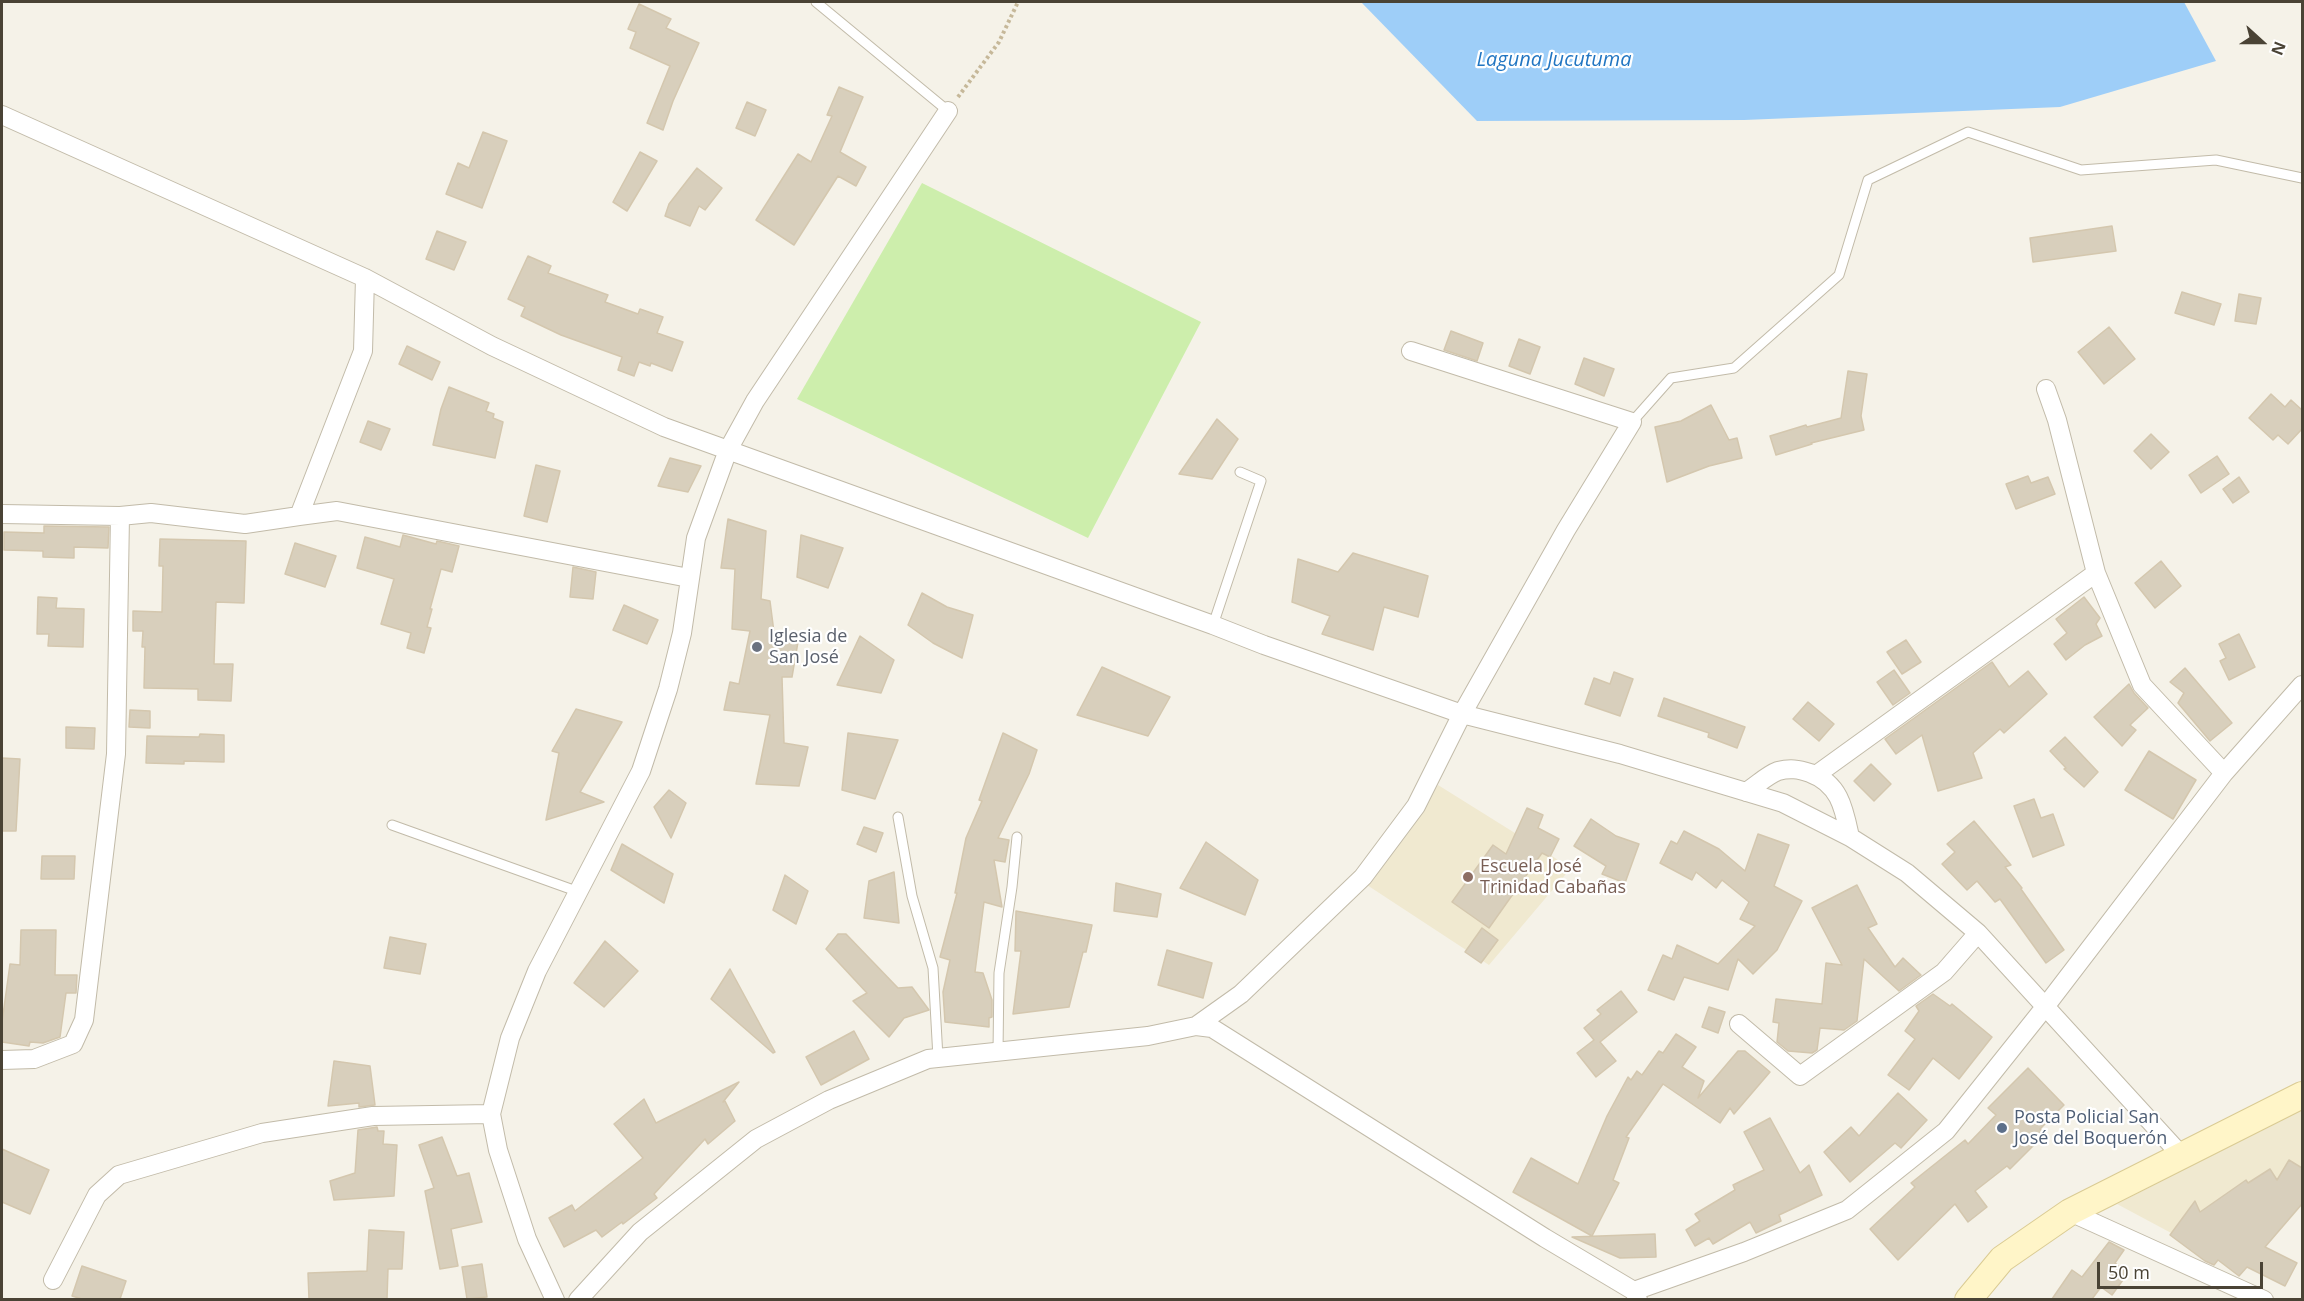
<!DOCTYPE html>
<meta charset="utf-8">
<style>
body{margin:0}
#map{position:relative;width:2304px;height:1301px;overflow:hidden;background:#f5f2e8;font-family:"Open Sans",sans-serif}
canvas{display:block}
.frame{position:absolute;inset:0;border:3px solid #4a4335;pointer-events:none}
.north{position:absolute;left:2232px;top:12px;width:60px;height:60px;-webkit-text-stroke:4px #fff;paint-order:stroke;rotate:111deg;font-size:16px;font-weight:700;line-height:24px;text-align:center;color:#4a4335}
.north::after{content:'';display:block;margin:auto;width:21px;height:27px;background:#4a4335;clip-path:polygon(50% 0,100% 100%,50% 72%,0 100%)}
.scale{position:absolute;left:2097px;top:1262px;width:166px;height:27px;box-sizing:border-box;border:3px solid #4a4335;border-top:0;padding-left:8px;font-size:18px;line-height:21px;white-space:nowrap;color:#4a4335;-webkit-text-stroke:4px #fff;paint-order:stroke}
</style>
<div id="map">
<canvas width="2304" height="1301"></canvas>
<div class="frame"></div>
<div class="north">N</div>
<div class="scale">50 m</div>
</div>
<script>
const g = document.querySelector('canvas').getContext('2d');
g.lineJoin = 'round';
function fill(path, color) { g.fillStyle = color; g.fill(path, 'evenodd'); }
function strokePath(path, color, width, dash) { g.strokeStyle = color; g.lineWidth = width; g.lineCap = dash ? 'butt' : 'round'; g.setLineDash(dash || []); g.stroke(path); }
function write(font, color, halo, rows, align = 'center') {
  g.font = font + ' "Open Sans",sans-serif'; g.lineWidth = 4.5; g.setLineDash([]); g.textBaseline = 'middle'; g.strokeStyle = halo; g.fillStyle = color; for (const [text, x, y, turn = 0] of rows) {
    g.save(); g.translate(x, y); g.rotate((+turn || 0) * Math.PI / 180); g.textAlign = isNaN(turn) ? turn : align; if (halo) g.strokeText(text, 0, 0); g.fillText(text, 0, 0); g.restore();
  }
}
const education = new Path2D(`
 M1438 785 1571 868 1489 965 1367 885Z
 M2302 1108V1193L2231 1265 2117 1204Z`);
const green = new Path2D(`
 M922 183 1201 322 1088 538 797 399Z`);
const water = new Path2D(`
 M1361 2H2184L2216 61 2060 107 1744 120 1477 121Z`);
const building = new Path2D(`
 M639 4 671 19 666 28 699 43 673 101 663 130 647 123 670 66 630 48 636 32 628 29Z
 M839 87 863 97 840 152 866 167 856 186 838 176 794 245 756 220 798 154 811 162 832 116 827 115Z
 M747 102 766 110 755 136 736 128Z
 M483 132 507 141 482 208 446 194 458 163 469 168Z
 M640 152 657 161 627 211 613 202Z
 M697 168 722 188 705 210 699 206 690 226 665 216 669 204Z
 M2112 226 2116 251 2033 262 2030 238Z
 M437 231 466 242 454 270 426 259Z
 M528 256 551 266 548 273 608 295 605 302 638 314 640 309 663 317 657 333 683 342 672 371 651 363 650 366 639 362 634 376 618 370 622 357 561 335 521 316 525 307 508 299Z
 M2182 292 2221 304 2214 325 2175 313Z
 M2239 294 2261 298 2256 324 2235 321Z
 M2109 327 2135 359 2104 384 2078 352Z
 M1451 331 1483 343 1477 361 1444 350Z
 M1519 339 1540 347 1530 374 1509 366Z
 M407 346 440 362 432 380 399 364Z
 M1584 358 1614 369 1604 396 1575 384Z
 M1848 371 1867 374 1861 416 1864 430 1811 443 1812 444 1776 455 1770 436 1806 425 1807 427 1841 418Z
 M449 387 489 403 486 411 494 414 493 418 503 422 495 458 433 445 441 409Z
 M2271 394 2285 407 2291 400 2302 410V429L2288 444 2278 435 2273 440 2249 418Z
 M1711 405 1729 440 1737 438 1742 458 1709 466 1667 482 1655 427 1681 421Z
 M1217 419 1238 439 1212 479 1179 474Z
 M368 421 390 429 381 450 360 442Z
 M2151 434 2169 452 2151 469 2134 451Z
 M2217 456 2229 474 2201 493 2189 475Z
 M670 458 701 466 688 492 658 486Z
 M536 465 560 471 547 522 524 516Z
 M2028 476 2031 483 2048 477 2055 494 2016 509 2006 484Z
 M2239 477 2249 492 2233 503 2223 489Z
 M728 519 766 531 761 599 770 601 775 640 799 636 792 677H782L784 743 808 747 799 786 756 784 770 715 724 710 730 682 739 684 750 631 732 629 735 569 721 568Z
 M44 526 109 527 108 548 74 547V558L43 557V551L4 550V532L44 533Z
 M403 535 436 544 437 541 459 546 452 572 441 569 430 609H432L427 627 431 628 424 653 407 648 411 633 381 624 394 579 357 568 365 537 400 547Z
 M801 535 843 548 828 588 797 577Z
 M160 539 246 541 244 603 216 602 214 664H233L231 701 198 700V689L144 688 145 647H142L143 631H133V611L162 612 163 566H159Z
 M295 543 336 556 325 587 285 574Z
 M1353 553 1428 576 1418 617 1384 607 1373 650 1322 634 1330 616 1292 602 1298 559 1338 572Z
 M2161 561 2181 586 2155 608 2135 583Z
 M573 567 596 572 593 599 570 597Z
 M922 593 947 607 973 615 962 658 933 643 908 625Z
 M38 597 57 598 56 608 84 609 83 647 48 646 49 634H37Z
 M2084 597 2100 618 2096 624 2102 636 2085 645 2066 660 2054 644 2067 633 2056 619Z
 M624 605 658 620 647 644 613 630Z
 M2239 634 2255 667 2229 680 2220 661 2226 658 2219 644Z
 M860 636 894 660 881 693 837 685Z
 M1906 640 1921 662 1902 674 1887 652Z
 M1992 662 2009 687 2028 671 2047 694 2004 733 2000 729 1973 753 1982 778 1938 791 1922 735 1896 754 1885 739Z
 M1102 667 1170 697 1148 736 1077 715Z
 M2185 668 2232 723 2210 741 2178 703 2184 693 2170 682Z
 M1894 670 1910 693 1893 705 1877 682Z
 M1614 672 1633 679 1620 716 1585 704 1594 678 1610 684Z
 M2129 684 2134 693 2148 708 2130 725 2136 730 2122 746 2094 717Z
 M1664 698 1745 727 1737 748 1708 737 1709 733 1658 716Z
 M1808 702 1834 724 1819 741 1793 719Z
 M576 709 622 722 580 792 604 802 546 820 559 753 552 751Z
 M130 710 150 711V728L129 727Z
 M66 727 95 728 94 749 66 748Z
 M848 733 898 740 875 799 842 790Z
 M1003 733 1037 750 1029 774 998 838 1009 840 1005 862 994 860 1002 907 984 902 975 972 983 973 992 1000V1017L989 1018V1027L945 1022 943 992 950 960 940 957 957 893H955L966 838 982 801 979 800Z
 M200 734 224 735V762L184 761V764L146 763 147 736 199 737Z
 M2065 737 2098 772 2084 787 2064 769 2066 768 2050 751Z
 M2149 751 2196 780 2173 819 2125 790Z
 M2 758 20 759 16 831H2Z
 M1871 764 1891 784 1874 801 1854 781Z
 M669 790 686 803 671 838 654 807Z
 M2034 799 2041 818 2053 814 2064 845 2033 857 2014 806Z
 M1527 808 1543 815 1538 828 1559 839 1550 857 1542 853 1489 928 1452 902 1493 845 1506 854Z
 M1591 819 1616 836 1639 844 1625 883 1602 874 1606 866 1574 846Z
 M1974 821 2011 865 2005 867 2022 888 2021 889 2064 950 2046 963 2000 899 1995 902 1977 881 1967 890 1942 864 1955 852 1947 844Z
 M864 827 883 833 876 852 857 844Z
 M1684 831 1719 849 1745 871 1758 834 1789 845 1774 886 1802 901 1777 950 1753 974 1738 959 1728 990 1684 977 1674 1000 1648 990 1663 955 1672 959 1677 945 1718 964 1755 926 1740 919 1749 902 1722 880 1716 888 1696 872 1692 880 1660 863 1671 841 1677 844Z
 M1206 842 1258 880 1245 915 1180 888Z
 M622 844 673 874 664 903 611 870Z
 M42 856H75L74 879H41Z
 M894 872 899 923 864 918 869 881Z
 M785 875 808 891 796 924 773 910Z
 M1116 883 1161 894 1157 917 1114 911Z
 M1857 885 1877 924 1868 928 1895 967 1903 958 1921 975 1899 991 1864 959 1857 1021 1844 1030 1820 1028 1817 1050 1812 1053 1788 1051 1777 1042 1779 1023 1773 1022 1776 999 1822 1004 1826 963 1842 965 1812 908Z
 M1016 911 1092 925 1086 952H1083L1069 1007 1013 1014 1021 951H1015Z
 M1482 928 1498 940 1481 963 1465 952Z
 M21 930H56L55 975H77L76 993H66L60 1037 43 1043 30 1042 29 1046 2 1042V1022L10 964 20 965Z
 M838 934H846L898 988 912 987 929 1010 904 1018 889 1037 853 1001 867 993 826 949Z
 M390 937 426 944 420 974 384 968Z
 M605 941 638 971 604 1007 574 983Z
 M1167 950 1212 963 1203 998 1158 985Z
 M730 969 775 1052 773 1053 711 999Z
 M1621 991 1637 1012 1600 1042 1616 1061 1596 1077 1577 1053 1594 1040 1584 1028 1601 1014 1597 1010Z
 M1933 994 1950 1006 1952 1004 1992 1037 1959 1079 1933 1058 1909 1090 1888 1075 1915 1039 1905 1031 1919 1011 1916 1006Z
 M1709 1007 1725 1012 1718 1033 1702 1027Z
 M854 1031 869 1059 821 1085 806 1057Z
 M1676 1034 1696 1047 1682 1067 1704 1081 1698 1098 1738 1051H1745L1770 1072 1734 1114 1730 1108 1720 1123 1663 1084 1626 1137 1629 1138 1613 1180 1619 1183 1592 1236 1513 1192 1531 1158 1578 1184 1607 1116 1628 1077 1631 1080 1637 1071 1642 1075 1659 1051 1663 1053Z
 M334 1061 370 1066 375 1105 359 1107V1103L328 1106Z
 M2028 1068 2064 1105 2040 1129 2045 1134 2010 1169 2007 1166 1975 1191 1987 1207 1968 1222 1955 1204 1898 1260 1870 1229 1915 1187 1911 1183 1965 1140 1968 1144 1996 1115 1988 1108Z
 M739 1082 723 1102 725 1101 735 1121 708 1144 705 1139 654 1194 657 1198 623 1224 622 1222 602 1237 596 1230 564 1247 549 1218 572 1205 575 1211 643 1158 614 1124 644 1099 656 1123Z
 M1898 1093 1927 1120 1901 1148 1895 1143 1850 1182 1824 1152 1851 1127 1859 1136Z
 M1770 1118 1800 1173 1809 1165 1822 1195 1779 1215 1781 1221 1756 1233 1750 1222 1713 1244 1709 1238 1695 1246 1686 1230 1700 1221 1695 1214 1735 1190 1733 1185 1764 1170 1744 1132Z
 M377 1127 378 1131H384L383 1144 397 1145 394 1196 334 1200 330 1181 355 1173 358 1130Z
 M442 1137 457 1176 469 1173 482 1222 451 1229 458 1266 440 1269 425 1191 434 1188 419 1145Z
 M2 1149 49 1170 30 1214 2 1202Z
 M2289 1160 2302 1168V1204L2265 1247 2297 1263 2285 1286 2247 1267 2239 1276 2218 1260 2214 1265 2205 1261 2170 1235 2195 1201 2200 1212 2246 1180 2248 1183 2270 1169 2277 1180Z
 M369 1230 404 1232 402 1269H388L387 1299H309L308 1273 367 1271Z
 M1655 1234 1656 1257 1620 1258 1572 1237Z
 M2109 1242 2124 1250 2115 1263 2128 1273 2112 1295 2101 1287 2092 1299H2052L2072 1270 2082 1277Z
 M482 1264 487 1297 467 1299 462 1267Z
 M82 1266 126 1281 120 1299H82L72 1296Z`);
const path = new Path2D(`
 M958 97 999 42 1018 2`);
const service = new Path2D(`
 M816 2 948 111
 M1632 422 1671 378 1734 368 1839 275 1868 180 1968 132 2081 170 2216 160 2302 178
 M1213 625 1261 481 1240 472
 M898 817 912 896 933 968 938 1058
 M392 825 579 892
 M998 1052 999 973 1012 887 1017 837`);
const minor = new Path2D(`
 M2 115 365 278 492 346 664 427 1213 625 1264 645 1462 714 1620 754 1783 803 1850 837 1907 873 1978 933 2181 1155
 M2046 389 2057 420 2096 573 2142 685 2224 773
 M2 514 120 516 151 513 245 524 299 516 363 351 365 278
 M299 516 337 511 689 578
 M1816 775 2096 573
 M1746 792C1756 786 1767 775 1778 771 1790 768 1798 769 1810 773 1840 784 1844 809 1850 837
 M1739 1024 1800 1076 1944 972 1978 933
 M1196 1026 1241 994 1363 877 1416 806 1462 714 1566 530 1632 422 1411 351
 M2 1060 34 1059 73 1044 84 1020 116 754 120 516
 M2070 1212 2264 1300
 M53 1280 97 1195 119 1175 262 1133 373 1116 491 1114
 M1634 1291 1744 1252 1847 1210 1946 1131 2045 1007 2224 773 2302 685
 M555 1300 527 1239 498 1150 491 1114 510 1038 537 971 641 771 668 689 682 633 696 538 728 450 755 401 948 111
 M578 1300 640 1232 756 1139 829 1100 928 1059 1148 1036 1196 1026 1212 1028 1545 1238 1634 1291 1638 1300`);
const secondary = new Path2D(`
 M1968 1300 2002 1259 2070 1212 2302 1095`);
const markers = [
 [757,647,6,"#6b7280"],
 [1468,877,6,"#8d6e63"],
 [2002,1128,6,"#5c6f8a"]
];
const worshipNames = [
 ["Iglesia de",769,637],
 ["San José",769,658]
];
const educationNames = [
 ["Escuela José",1480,867],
 ["Trinidad Cabañas",1480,888]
];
const serviceNames = [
 ["Posta Policial San",2014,1118],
 ["José del Boquerón",2014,1139]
];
const waterNames = [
 ["Laguna Jucutuma",1554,60]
];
fill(education, '#f0e9d0');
fill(green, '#cdeeac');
fill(water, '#9ecef8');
fill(building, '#d8cfbc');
strokePath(building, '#d4c7ae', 1.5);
strokePath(service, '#c2bba9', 11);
strokePath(minor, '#c2bba9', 20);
strokePath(secondary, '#dacb93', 28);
strokePath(path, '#c6b899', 4, [3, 3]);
strokePath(service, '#fff', 9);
strokePath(minor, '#fff', 18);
strokePath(secondary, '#fff5c8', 26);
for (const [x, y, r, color] of markers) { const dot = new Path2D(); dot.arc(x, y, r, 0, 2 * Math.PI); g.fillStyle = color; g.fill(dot); strokePath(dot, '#fff', 2); }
write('18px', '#5b616d', '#fff', worshipNames, 'left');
write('18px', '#785e54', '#fff', educationNames, 'left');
write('18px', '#4e5e75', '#fff', serviceNames, 'left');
write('italic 20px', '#2276c2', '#fff', waterNames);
</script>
